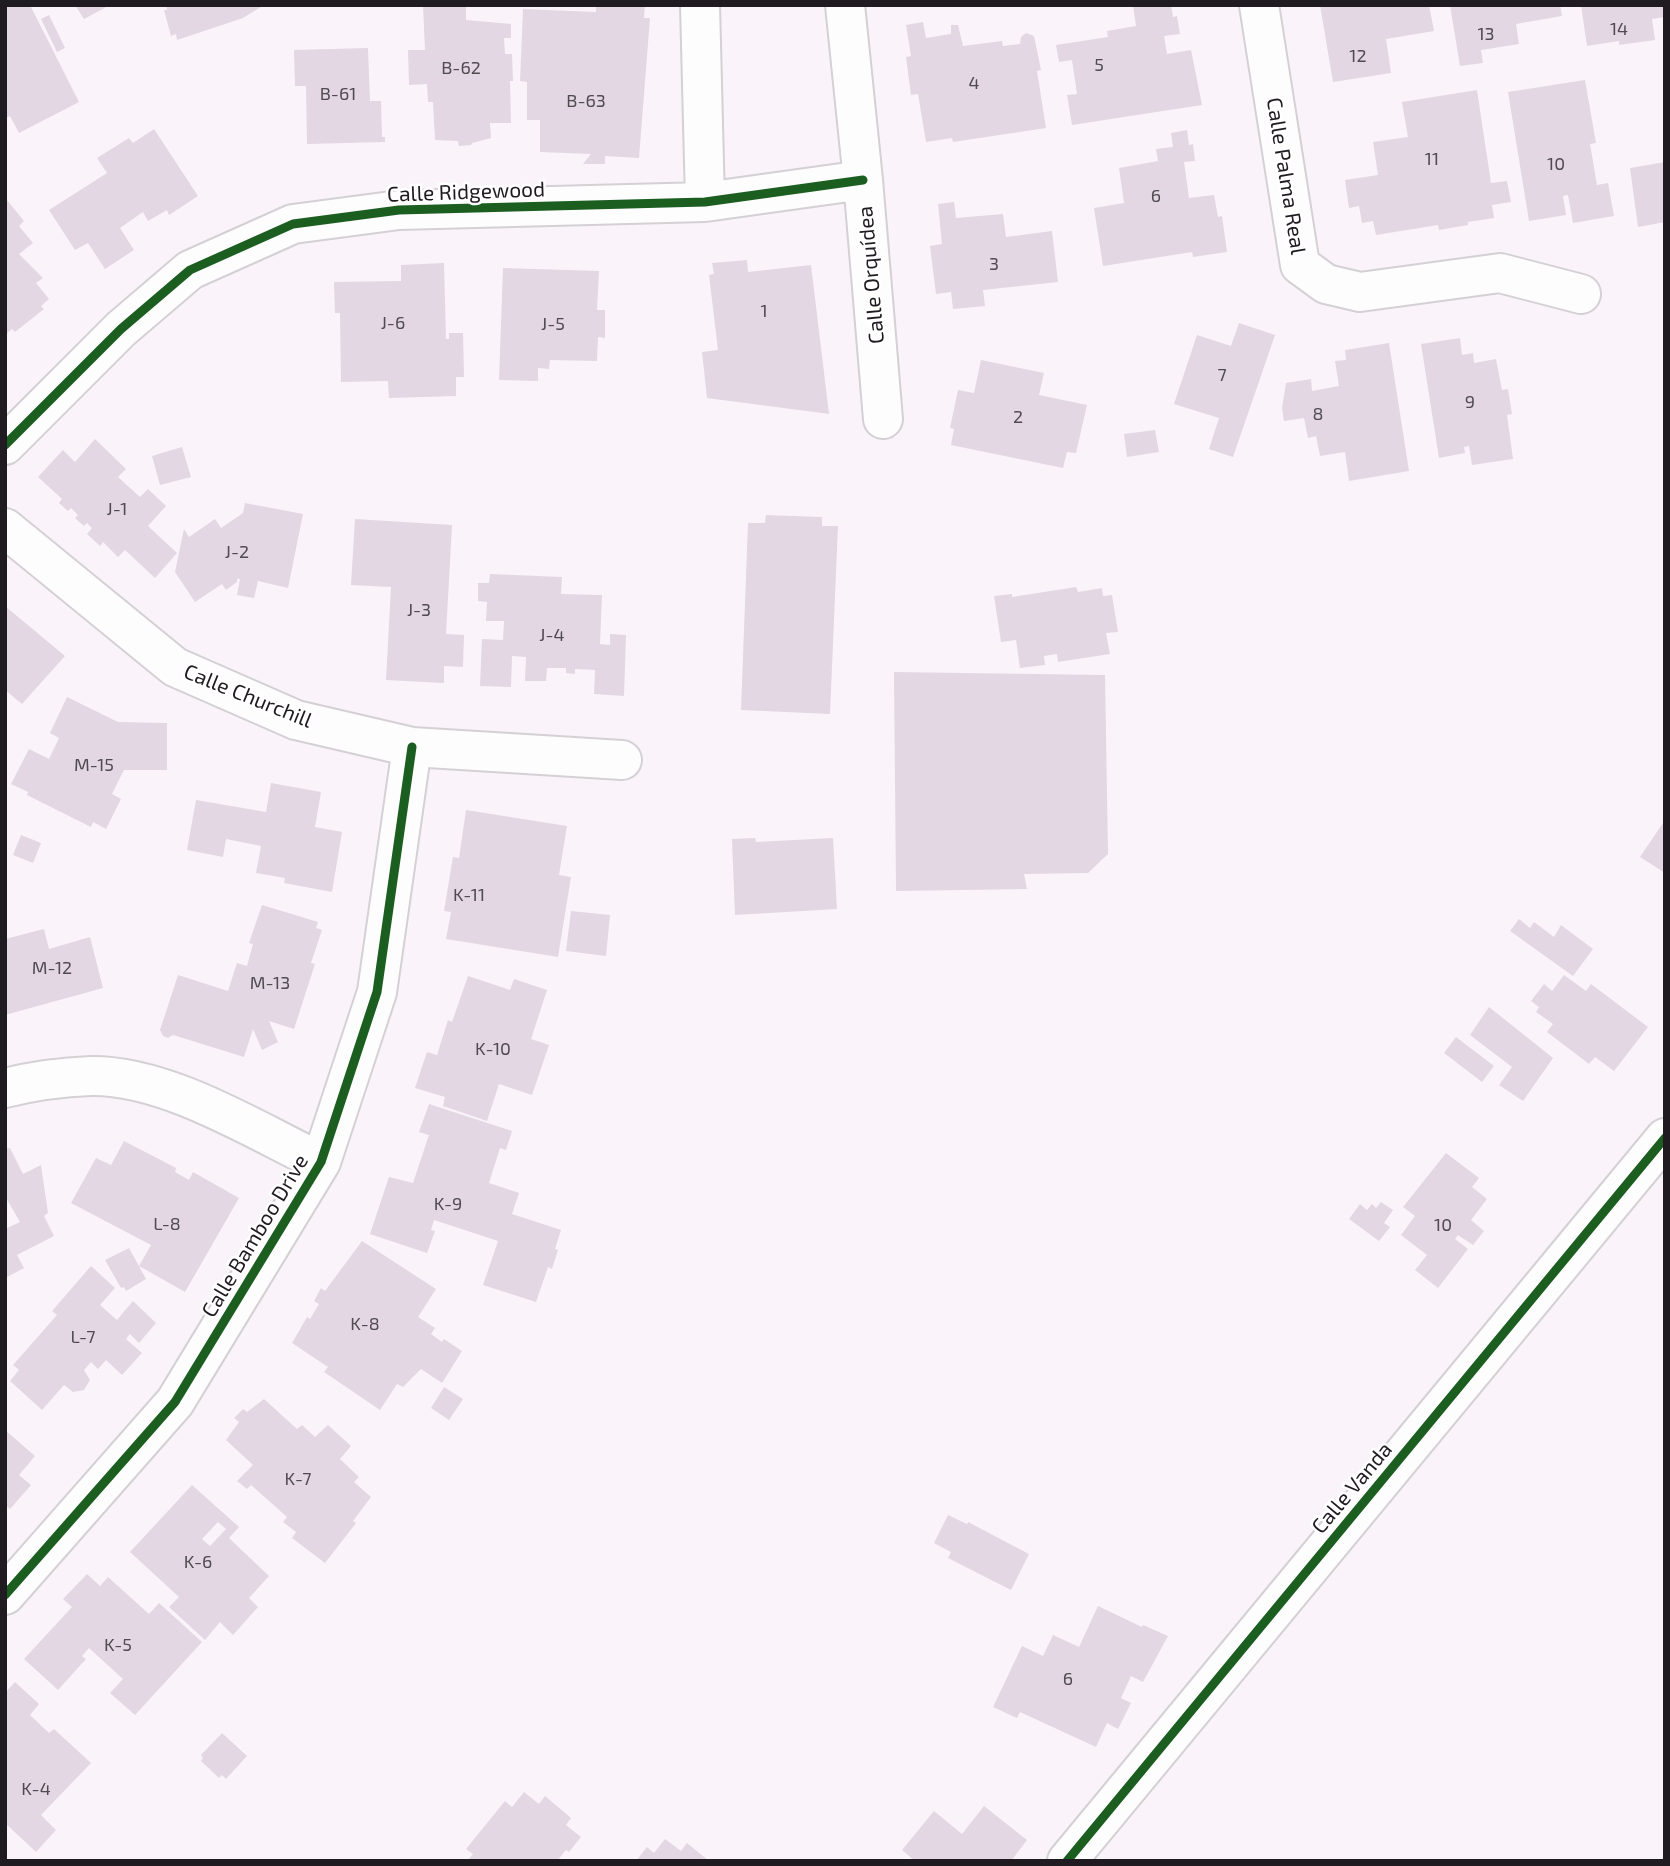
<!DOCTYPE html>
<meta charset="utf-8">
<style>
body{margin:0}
#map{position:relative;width:1670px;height:1866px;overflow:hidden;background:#faf4fa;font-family:"Exo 2",sans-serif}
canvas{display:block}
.frame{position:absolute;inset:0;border:7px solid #1f1b20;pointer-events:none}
</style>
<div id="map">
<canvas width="1670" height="1866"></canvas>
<div class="frame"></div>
</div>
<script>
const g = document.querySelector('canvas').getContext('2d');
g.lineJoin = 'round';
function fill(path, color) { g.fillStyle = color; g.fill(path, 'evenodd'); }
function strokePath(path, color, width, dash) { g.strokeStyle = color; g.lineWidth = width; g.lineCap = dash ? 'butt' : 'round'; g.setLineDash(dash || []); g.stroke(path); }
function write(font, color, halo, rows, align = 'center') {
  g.font = font + ' "Exo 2",sans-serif'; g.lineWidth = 5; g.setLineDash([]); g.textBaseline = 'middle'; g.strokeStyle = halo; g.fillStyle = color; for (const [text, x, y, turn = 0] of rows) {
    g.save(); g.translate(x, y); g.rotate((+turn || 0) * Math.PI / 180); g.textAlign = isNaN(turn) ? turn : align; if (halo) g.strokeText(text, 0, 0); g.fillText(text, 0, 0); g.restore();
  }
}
const building = new Path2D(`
 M5 5H30L79 102 19 133 10 116 5 118Z
 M75 5H110L84 19Z
 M170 5H264L243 18 177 40 176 34 171 36 164 10H167L166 6Z
 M423 5H466V20L511 24V38H504L505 54H512L513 81H510L511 123H490L491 138 472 143 471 145 459 146 458 141 435 140 433 102H428L427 84 409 85 408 50H425Z
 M596 5H645L644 18H650L639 158 605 156V164H583L591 154 540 152V120H527V82L520 81 523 9 596 12Z
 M1140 5H1171L1173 17 1177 16 1180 34 1164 36 1167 54 1191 50 1202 105 1072 125 1067 95 1077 94 1072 60 1059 62 1056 45 1108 37 1107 31 1136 26 1133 6Z
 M1320 5H1429L1434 31 1386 39 1391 73 1333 82Z
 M1450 5H1560L1562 16 1516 24 1519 44 1481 50 1483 63 1460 66Z
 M1581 5H1665V17L1652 19 1655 40 1619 45V41L1587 46Z
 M49 15 65 48 57 52 41 19Z
 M923 22 926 38 951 34V25H958L963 46 1002 41 1003 46 1020 44 1021 37 1026 33 1034 36 1041 70 1037 71 1046 128 953 142 952 138 926 142 918 94 911 95 906 57 911 56 906 25Z
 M368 48 370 101H381L382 137H385V142L307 144 306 86H295L294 50Z
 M1585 80 1596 143 1590 144 1597 185 1608 183 1614 216 1573 223 1568 195 1563 196 1566 215 1529 221 1508 92Z
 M1477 90 1491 183 1507 181 1511 202 1492 205 1494 218 1468 222V225L1439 230 1438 225 1376 235 1373 221 1362 223 1359 206 1349 208 1345 180 1378 175 1373 142 1408 137 1402 102Z
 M154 129 198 196 169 215 167 210 148 221 143 212 120 228 134 250 105 269 88 243 75 250 49 210 107 173 97 158 129 138 133 143Z
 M1187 130 1189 145 1193 144 1195 161 1184 162 1189 198 1214 195 1218 217 1222 216 1227 252 1193 257 1192 252 1103 266 1094 208 1124 203 1119 168 1158 161 1156 149 1173 147 1171 133Z
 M1665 162V222L1638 227 1630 168Z
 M7 200 24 221 19 226 33 243 19 254 43 278 36 283 49 299 41 306 44 309 15 332 12 329 5 335V203Z
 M954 202 956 218 1003 214 1006 237 1052 231 1058 282 983 290 985 306 953 309 951 292 936 294 930 246 942 244 938 204Z
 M747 260 748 272 811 265 829 414 707 398 702 352 718 350 709 275 714 274 712 263Z
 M444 263 446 339H449V333H463L464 377H456V396L389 398 388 381 341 382 340 313H335L334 282 401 281V265Z
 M503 268 599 271 597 310H605V338L598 337 597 361 550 360 549 369 538 368V381L499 380Z
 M1239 323 1275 335 1233 457 1209 449 1219 418 1174 404 1197 335 1231 346Z
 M1460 338 1462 355 1473 353 1474 363 1496 359 1502 390 1508 389 1512 414 1507 415 1513 459 1472 465 1469 446 1464 447 1465 453 1439 458 1421 344Z
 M1389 343 1409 471 1349 481 1345 452 1320 456 1316 436 1308 438 1304 418 1284 421 1282 408 1286 383 1311 379 1312 391 1339 386 1335 361 1346 360 1345 350Z
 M981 360 1044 373 1039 395 1087 405 1076 453 1067 452 1063 468 951 445 954 429 950 428 958 390 974 393Z
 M1155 430 1159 452 1127 457 1124 434Z
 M95 439 126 469 118 477 140 497 148 489 166 506 148 526 177 553 155 578 125 550 118 557 103 542 100 546 87 534 92 528 87 523 84 526 75 518 78 515 71 508 68 511 59 503 62 499 38 477 63 450 75 462Z
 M182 447 191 477 160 485 152 456Z
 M245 503 303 514 288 588 258 581 254 598 237 595 240 579H237V582L226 590 222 584 195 602 175 572 184 529 189 537 215 519 221 528 243 513Z
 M766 515 822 517V526H838L830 714 741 710 748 523H765Z
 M355 519 452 525 446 634 464 635 463 667 444 666V683L386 680 391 587 351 585Z
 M490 574 562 577 561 594 602 595 600 644 610 645V634L626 635 624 696 594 694 595 670 575 669V674L566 673V668H547L546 681H525L526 657 512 656 511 687 480 686 482 639 503 640 504 621H486L487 602 478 601V583H489Z
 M1076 587 1078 592 1102 588 1103 596 1112 595 1118 632 1106 633 1110 654 1058 662 1057 654 1044 656 1045 665 1020 668 1016 640 1001 642 994 596 1012 594V597Z
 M5 606 65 656 22 704 5 690Z
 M894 672 1105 675 1108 854 1088 873 1024 874 1027 889 896 891Z
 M67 697 118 722 167 723V770H124L112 794 121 799 106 829 93 822 91 827 27 795 28 792 11 784 29 749 49 759 59 738 50 733Z
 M271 783 321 792 315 827 342 832 332 892 284 883 285 878 256 873 261 846 226 839 223 857 187 850 196 800 266 812Z
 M466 810 567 826 559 875 571 877 558 957 446 939 451 912 444 911 453 857 459 858Z
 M1665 820V873L1640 857Z
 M21 835 41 843 33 863 13 855Z
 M755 838 756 842 833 838 837 909 735 915 732 839Z
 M262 905 318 922 316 928 322 930 311 963 315 964 294 1029 269 1021 278 1042 262 1050 253 1029 244 1057 173 1035 168 1038 163 1036 160 1030 178 975 228 991 237 963 247 966 253 944 249 943Z
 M571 911 610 915 606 956 566 951Z
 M1519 919 1530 928 1534 922 1554 937 1561 925 1593 949 1573 976 1510 931Z
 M44 929 49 949 90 937 103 988 5 1015V939Z
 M1564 975 1586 991 1591 984 1648 1027 1614 1071 1595 1057 1589 1064 1547 1032 1553 1024 1536 1012 1539 1007 1531 1001 1544 984 1552 991Z
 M468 976 510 990 514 979 547 990 531 1039 549 1045 532 1095 499 1084 487 1121 443 1106 445 1097 415 1088 427 1052 437 1055 448 1020 452 1022Z
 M1489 1007 1553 1058 1523 1101 1499 1085 1512 1067 1470 1035Z
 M1456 1037 1494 1066 1482 1082 1444 1053Z
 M429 1104 512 1131 506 1150 500 1148 489 1183 519 1193 512 1214 561 1230 555 1249 558 1250 552 1269 548 1267 536 1302 483 1285 498 1241 434 1220 431 1230 435 1231 427 1253 370 1234 389 1177 413 1183 429 1135 419 1132Z
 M124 1141 176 1168 175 1172 189 1180 193 1172 239 1198 185 1292 139 1266 151 1245 71 1203 96 1158 111 1165Z
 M10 1148 23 1174 41 1165 48 1213 44 1216 54 1236 17 1255 24 1268 5 1278V1229L20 1222 5 1196V1149Z
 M1446 1153 1479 1178 1472 1187 1487 1199 1471 1220 1484 1231 1473 1245 1458 1235 1455 1239 1468 1249 1438 1288 1415 1270 1427 1255 1401 1235 1415 1216 1403 1207Z
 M1381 1202 1393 1210 1384 1223 1390 1227 1379 1241 1349 1219 1360 1204 1367 1210 1372 1204 1376 1208Z
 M362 1241 436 1289 418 1317 435 1328 431 1334 442 1342 444 1339 462 1351 442 1383 421 1369 403 1387 397 1384 380 1410 324 1372 328 1367 292 1343 307 1317 310 1319 319 1304 314 1301 321 1288 325 1291Z
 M129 1248 146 1279 126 1291 124 1287 121 1288 105 1260Z
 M91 1266 115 1288 100 1305 117 1320 133 1301 156 1323 139 1343 130 1334 126 1339 142 1353 122 1375 106 1360 98 1369 91 1362 84 1370 90 1380 84 1390 73 1392 64 1385 42 1410 10 1381 19 1370 13 1365 57 1315 52 1311Z
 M444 1387 463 1399 449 1420 431 1408Z
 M264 1399 297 1429 302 1425 315 1437 328 1425 351 1446 340 1459 359 1477 354 1482 371 1497 353 1521 356 1523 325 1563 292 1538 296 1532 283 1522 287 1517 251 1485 247 1489 237 1481 253 1465 226 1440 239 1422 234 1418 243 1409 247 1412Z
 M5 1430 35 1456 19 1475 31 1485 10 1509 5 1505Z
 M192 1485 239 1527 229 1538 269 1576 249 1598 258 1607 233 1635 220 1622 205 1640 169 1607 179 1597 130 1552ZM218 1522 226 1529 210 1546 202 1539Z
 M948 1515 967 1524 968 1522 1029 1554 1011 1590 948 1558 951 1552 934 1543Z
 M87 1574 100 1586 108 1577 149 1614 159 1603 202 1642 135 1715 110 1693 123 1679 89 1648 82 1656 86 1659 58 1690 24 1659 72 1607 63 1599Z
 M1098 1606 1142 1627 1143 1625 1168 1636 1143 1682 1131 1676 1121 1698 1131 1703 1118 1729 1107 1723 1096 1747 1020 1712 1017 1718 993 1707 1022 1646 1043 1656 1053 1635 1079 1647Z
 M15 1682 39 1704 30 1715 49 1733 54 1729 91 1763 41 1815 56 1830 36 1852 5 1823V1693Z
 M222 1733 247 1756 226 1779 222 1775 219 1778 201 1761 203 1758 201 1755Z
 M524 1792 539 1804 545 1796 571 1818 566 1825 581 1837 569 1852 566 1850 557 1861H467L473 1854 466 1849 505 1801 512 1807Z
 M984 1806 1027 1840 1011 1861H915L902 1850 934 1811 962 1834Z
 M665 1839 681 1851 687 1843 709 1861H636L647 1847 654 1853Z`);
const street = new Path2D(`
 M700 5 705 202
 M845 5 863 180 883 419
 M1259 5 1300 265 1326 284 1360 292 1500 273 1581 294
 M5 445 121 329 190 270 293 224 399 210 705 202 863 180
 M5 528 175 667 296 720 412 747 622 760
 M5 1088C33 1081 62 1077 91 1076 167 1075 254 1130 321 1162
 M5 1595 175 1402 321 1162 377 992 412 747
 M1067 1861 1665 1138`);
const cycleway = new Path2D(`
 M5 445 121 329 190 270 293 224 399 210 705 202 863 180
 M5 1595 175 1402 321 1162 377 992 412 747
 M1067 1861 1665 1138`);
const numberNames = [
 ["14",1619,29],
 ["13",1486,34],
 ["12",1358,56],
 ["5",1099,65],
 ["B-62",461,68],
 ["4",974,83],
 ["B-61",338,94],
 ["B-63",586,101],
 ["11",1432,159],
 ["10",1556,164],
 ["6",1156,196],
 ["3",994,264],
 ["1",764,311],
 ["J-6",393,323],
 ["J-5",553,324],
 ["7",1222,375],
 ["9",1470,402],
 ["8",1318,414],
 ["2",1018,417],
 ["J-1",117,509],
 ["J-2",237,552],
 ["J-3",419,610],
 ["J-4",552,635],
 ["M-15",94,765],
 ["K-11",469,895],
 ["M-12",52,968],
 ["M-13",270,983],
 ["K-10",493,1049],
 ["K-9",448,1204],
 ["L-8",167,1224],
 ["10",1443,1225],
 ["K-8",365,1324],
 ["L-7",83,1337],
 ["K-7",298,1479],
 ["K-6",198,1562],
 ["K-5",118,1645],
 ["6",1068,1679],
 ["K-4",36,1789]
];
const streetNames = [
 ["Calle Palma Real",1286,176,81],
 ["Calle Ridgewood",466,192,-2],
 ["Calle Orquídea",871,275,-95],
 ["Calle Churchill",248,696,22],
 ["Calle Bamboo Drive",255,1236,-59],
 ["Calle Vanda",1352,1488,-50]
];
fill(building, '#e2d7e3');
strokePath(street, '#d4d0d4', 42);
strokePath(street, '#fefdfe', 38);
strokePath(cycleway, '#1b5e20', 9);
write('18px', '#504a51', null, numberNames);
write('21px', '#1f1b20', '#fff', streetNames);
</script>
